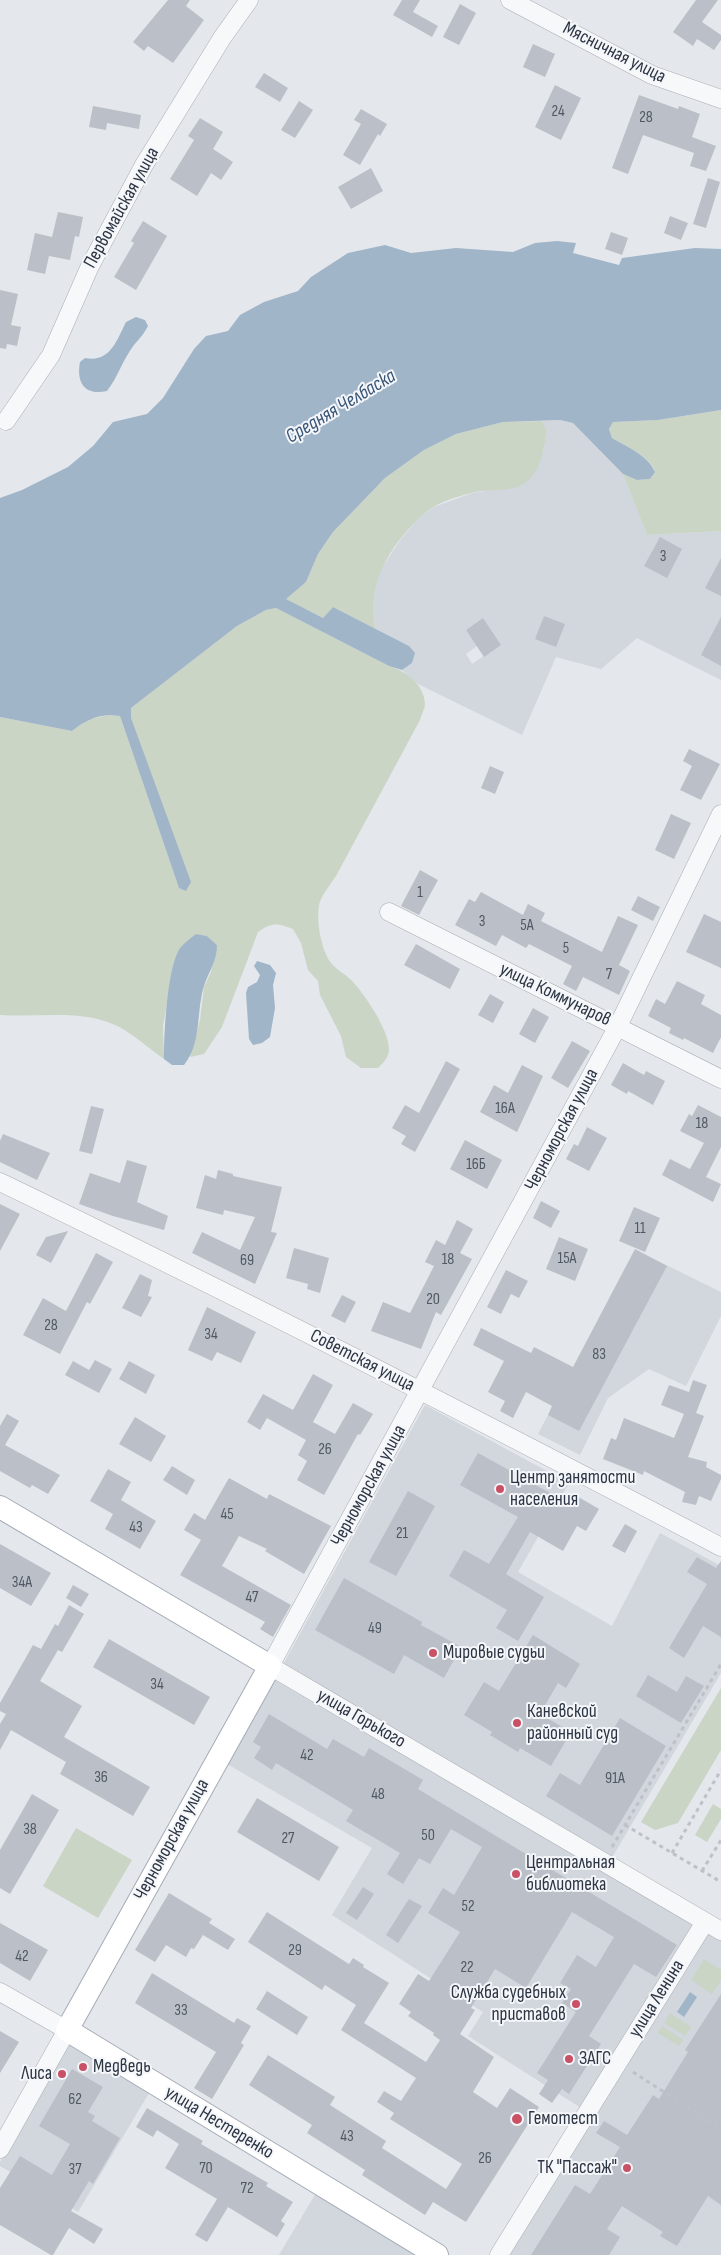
<!DOCTYPE html>
<meta charset="utf-8">
<style>
body{margin:0}
canvas{display:block;background:#e4e7eb}
</style>
<canvas width="721" height="2255"></canvas>
<script>
const g = document.querySelector('canvas').getContext('2d');
g.lineJoin = 'round';
function fill(path, color) { g.fillStyle = color; g.fill(path, 'evenodd'); }
function strokePath(path, color, width, dash) { g.strokeStyle = color; g.lineWidth = width; g.lineCap = dash ? 'butt' : 'round'; g.setLineDash(dash || []); g.stroke(path); }
function write(font, color, halo, rows, align = 'center') {
  g.font = font + ' "Sofia Sans Condensed",sans-serif'; g.lineWidth = 4; g.setLineDash([]); g.textBaseline = 'middle'; g.strokeStyle = halo; g.fillStyle = color; for (const [text, x, y, turn = 0] of rows) {
    g.save(); g.translate(x, y); g.rotate((+turn || 0) * Math.PI / 180); g.textAlign = isNaN(turn) ? turn : align; if (halo) g.strokeText(text, 0, 0); g.fillText(text, 0, 0); g.restore();
  }
}
const built = new Path2D(`
 M560 420 573 423 623 474 647 535 721 531V680L637 638 601 669 556 657 522 735 418 684 402 670 412 663 409 646 376 629 373 617V594L380 571 400 540 417 520 434 507 472 493 522 486 543 453 547 430 541 421ZM483 619 500 645 472 664 466 654 477 646 466 630Z
 M650 1257 721 1292V1316L686 1386 649 1369 608 1398 580 1455 538 1434 625 1269 639 1276Z
 M425 1405 569 1483 518 1572 612 1626 660 1533 721 1566V1673L610 1861 284 1663Z
 M274 1680 696 1926 581 2108 468 2036 483 2012 332 1915 372 1848 227 1764Z
 M712 1923 721 1928V2255H506Z
 M68 2045 149 2093 78 2212 0 2166V2162Z
 M316 2193 419 2255H279Z`);
const green = new Path2D(`
 M721 410V531L647 535 623 474 637 480 650 479 655 471C648 455 627 447 612 438L609 429 613 422 658 420Z
 M541 421 547 430C544 449 541 472 524 484 513 492 485 489 471 493 459 496 442 501 432 508 396 534 363 585 376 629L333 607 323 618 285 599 306 582 318 554 333 532 385 478 424 450 456 434 503 422Z
 M276 608 389 666C406 671 424 684 425 704 425 709 421 715 420 720L336 876C331 883 325 891 321 899 314 914 321 952 332 964 338 971 347 975 353 982 365 995 389 1030 389 1049 389 1057 384 1062 378 1068H361L346 1057 341 1036 320 995 318 981 308 970 301 943 293 929C278 923 272 922 258 932L222 1027 204 1054 190 1057 200 1020 204 987 211 972 217 945 207 936 196 934 174 966 163 1026 164 1059C151 1050 139 1039 126 1031 89 1007 42 1018 0 1015V717L72 731C87 719 101 714 120 716L179 888 131 718V708L237 626 266 610Z
 M721 1688V1750L678 1823 655 1830 641 1822Z
 M713 1804 721 1809V1819L707 1842 695 1835Z
 M76 1828 132 1860 98 1918 43 1886Z
 M704 1959 721 1970V1980L712 1994 691 1980Z
 M670 2013 691 2027 685 2036 664 2023Z
 M662 2026 683 2040 679 2046 658 2033Z`);
const water = new Path2D(`
 M557 241 576 243 573 253 619 265 622 258 695 248 721 249V410L658 420 613 422 609 429 612 438C627 447 648 455 655 472L650 479 637 480 623 474 573 423 560 420 503 422 456 434 424 450 385 478 333 532 318 554 306 582 286 599 323 618 333 607 409 646 415 653 412 663 402 670 389 666 276 608 266 610 237 626 131 708V718L191 882 186 891 179 888 120 716C101 713 87 719 72 731L0 717V498L22 490 68 467 93 446 113 422 147 414 163 398 194 349 206 336 228 331 240 315 264 302 298 291 311 277 348 253 385 245 411 253 456 248 513 252 535 243Z
 M136 317 145 320 148 326C144 334 139 339 134 345 123 359 118 377 107 391 85 396 76 383 80 362L85 358C110 363 117 340 126 322Z
 M196 934 207 936 217 945C217 961 209 971 204 986 196 1011 202 1043 184 1065H172L164 1059C164 1036 167 964 181 947 185 942 191 938 196 934Z
 M257 961 270 965 276 973 273 985 275 1008 270 1037 262 1043 253 1045 249 1039 246 993 248 987 257 982 260 975 254 966Z
 M690 1992 697 1997 684 2017 677 2012Z`);
const building = new Path2D(`
 M168 0H190L186 6 204 20 173 63 148 46 144 51 133 42Z
 M402 0H420L413 12 438 26 432 37 393 15Z
 M696 0H718L702 22 721 35V40L714 50 697 39 693 46 673 32Z
 M460 4 476 13 459 45 443 37Z
 M533 44 555 54 545 77 523 67Z
 M264 73 288 88 280 102 255 87Z
 M555 85 581 98 561 140 535 127Z
 M639 95 678 109 679 106 700 114 692 137 716 146 706 171 690 166 694 153 643 135 628 174 612 168Z
 M299 101 313 110 295 138 281 130Z
 M93 106 141 115 139 129 107 123 106 130 89 127Z
 M361 109 387 124 380 136 378 134 360 165 343 155 361 124 354 120Z
 M200 118 223 132 213 149 233 162 221 180 211 173 197 196 170 179 194 140 188 136Z
 M371 168 383 191 351 209 338 187Z
 M708 178 720 182 706 228 693 224Z
 M58 212 83 217 79 237 75 236 70 260 49 256 45 274 27 270 35 233 52 237Z
 M670 216 688 223 681 240 664 233Z
 M143 221 167 236 136 290 114 277 134 243 131 241Z
 M611 232 628 238 622 255 605 249Z
 M0 290 18 294 11 325 21 327 17 346 7 344 6 349 0 348Z
 M660 537 682 549 667 578 644 566Z
 M721 558V596L705 588Z
 M544 616 565 624 556 647 535 639Z
 M721 617V666L701 655Z
 M483 618 501 645 484 657 466 630Z
 M689 749 720 764 701 800 680 790 692 766 683 761Z
 M490 766 504 772 495 794 481 788Z
 M671 814 691 823 674 859 655 850Z
 M420 870 438 880 419 915 401 906Z
 M481 892 523 915 528 904 545 913 541 921 602 952 618 916 638 925 619 965 630 971 619 995 583 977 576 991 563 984 572 966 529 944 526 948 502 935 496 946 455 925 469 899 475 902Z
 M638 896 660 907 653 921 631 910Z
 M704 914 721 922V968L686 952Z
 M416 944 460 969 450 989 404 965Z
 M677 981 705 995 701 1004 721 1015V1037L713 1053 684 1038 683 1040 669 1033 671 1028 648 1016 656 999 665 1004Z
 M490 994 504 1002 493 1023 478 1015Z
 M533 1008 549 1017 535 1043 519 1034Z
 M572 1041 590 1051 568 1088 551 1078Z
 M446 1061 460 1069 415 1152 401 1144 406 1136 392 1128 405 1105 419 1113Z
 M623 1063 644 1075 646 1071 665 1081 653 1105 628 1091 627 1094 611 1085Z
 M522 1065 543 1076 517 1132 480 1112 494 1085 508 1093Z
 M698 1105 721 1117V1147L706 1177 721 1184 713 1202 662 1175 670 1159 690 1169 704 1143 680 1131 689 1114 692 1116Z
 M91 1106 104 1109 92 1154 79 1151Z
 M587 1127 607 1138 589 1171 566 1159 574 1144 578 1146Z
 M3 1134 50 1153 37 1180 0 1162V1141Z
 M465 1140 502 1160 487 1189 450 1169Z
 M127 1160 147 1166 137 1202 168 1216 164 1230 113 1216 79 1204 90 1173 120 1183Z
 M218 1170 233 1174V1176L282 1187 271 1232 277 1233 255 1284 192 1253 202 1232 240 1250 255 1217 224 1210 223 1215 196 1208 205 1175 216 1179Z
 M541 1201 560 1211 551 1228 533 1218Z
 M0 1204 20 1214 0 1251Z
 M634 1207 660 1218 645 1252 619 1241Z
 M457 1220 473 1229 460 1253 472 1259 441 1315 436 1312 421 1349 371 1331 383 1302 410 1313 434 1266 425 1262 436 1240 445 1245Z
 M68 1231 51 1263 36 1255 46 1237Z
 M559 1237 588 1249 575 1281 546 1269Z
 M294 1248 329 1258 320 1293 307 1289 308 1284 286 1278Z
 M635 1249 667 1266 579 1431 548 1415 552 1406 526 1392 513 1418 500 1411 505 1401 488 1392 504 1361 473 1345 481 1328 531 1353 534 1347 573 1367Z
 M96 1253 113 1262 90 1304 87 1302 60 1354 23 1335 43 1298 66 1311Z
 M506 1270 528 1281 519 1298 511 1294 501 1314 487 1307Z
 M140 1274 152 1280 148 1296 152 1297 141 1317 122 1308Z
 M342 1295 356 1302 345 1323 331 1316Z
 M207 1307 256 1332 241 1363 217 1352 212 1361 188 1350Z
 M95 1360 112 1369 99 1393 65 1375 73 1361 89 1370Z
 M129 1361 155 1375 146 1394 119 1379Z
 M313 1374 333 1385 313 1422 335 1434 353 1403 373 1414 360 1435 358 1434 324 1495 297 1480 307 1461 298 1455 306 1440 267 1418 260 1430 247 1422 263 1394 293 1410Z
 M693 1380 707 1385 696 1413 704 1416 688 1457 707 1462 706 1467 721 1475V1479L711 1501 699 1496 696 1505 682 1502 685 1492 644 1471 643 1475 603 1459 611 1438 616 1440 624 1418 674 1438 684 1414 661 1405 669 1385 689 1392Z
 M7 1414 19 1421 5 1445 60 1475 48 1494 32 1485 30 1488 0 1471V1426Z
 M135 1417 166 1436 151 1462 119 1444Z
 M478 1453 570 1504 575 1495 599 1509 586 1531 577 1526 563 1551 530 1532 506 1574 544 1597 518 1641 496 1628 507 1610 449 1576 464 1550 489 1564 518 1517 460 1485Z
 M172 1466 195 1480 187 1495 163 1480Z
 M108 1469 131 1482 121 1500 156 1521 140 1549 105 1529 113 1514 90 1501Z
 M229 1478 267 1499 269 1494 331 1526 304 1574 265 1551 267 1549 239 1536 222 1566 291 1605 273 1637 260 1629 265 1622 180 1575 201 1540 184 1530 194 1513 205 1520Z
 M408 1491 435 1506 396 1576 369 1562Z
 M625 1524 637 1531 625 1553 612 1546Z
 M0 1544 51 1573 31 1606 0 1588Z
 M697 1557 716 1568 721 1561V1637L703 1626 684 1658 669 1648 707 1584 687 1572Z
 M344 1578 422 1622 421 1625 461 1647 444 1678 404 1655 394 1674 315 1630Z
 M73 1585 89 1594 81 1607 66 1598Z
 M69 1605 84 1614 62 1652 58 1650 40 1681 82 1706 64 1737 150 1787 133 1816 60 1774 66 1762 11 1730 0 1750V1724L6 1714 0 1711V1703L33 1645 41 1649 55 1624 58 1626Z
 M533 1635 580 1664 566 1688 558 1683 540 1714 571 1732 551 1766 520 1748 518 1752 490 1735 492 1732 464 1715 484 1682 499 1691Z
 M109 1639 210 1697 194 1725 93 1667Z
 M648 1675 677 1692 686 1676 704 1686 681 1723 636 1696Z
 M269 1714 327 1749 333 1739 364 1757 369 1748 423 1780 418 1789 677 1945 656 1977 634 1964 589 2036 601 2044 569 2094 562 2089 552 2103 539 2094 548 2080 537 2073 576 2012 562 2003 571 1989 560 1983 577 1955 596 1967 614 1937 572 1912 526 1988 495 1969 471 2008 475 2010 460 2034 494 2057 473 2092 497 2108 510 2088 539 2107 466 2222 433 2202 425 2215 362 2175 365 2170 307 2133 312 2125 249 2085 268 2055 335 2097 330 2105 386 2141 382 2148 446 2189 462 2164 390 2119 394 2113 377 2102 384 2091 401 2101 416 2078 341 2030 356 2005 325 1985 322 1990 248 1942 267 1912 349 1964 353 1958 364 1965 363 1967 389 1983 364 2023 426 2062 440 2040 433 2035 434 2033 408 2016 411 2012 399 2004 418 1974 429 1981 460 1932 428 1913 443 1888 454 1895 482 1847 451 1829 430 1864 419 1858 403 1884 387 1874 400 1853 346 1821 353 1810 276 1763 272 1770 254 1758 261 1747 253 1742Z
 M620 1718 666 1746 612 1836 546 1796 560 1773 580 1785Z
 M32 1794 59 1810 10 1894 0 1888V1850Z
 M257 1798 339 1847 319 1881 237 1832Z
 M363 1887 374 1894 357 1920 346 1913Z
 M169 1893 212 1919 209 1923 235 1939 228 1950 203 1935 194 1949 191 1948 186 1957 166 1945 155 1962 135 1950Z
 M409 1899 422 1906 398 1943 386 1935Z
 M0 1923 48 1950 30 1981 0 1963Z
 M152 1973 234 2023 237 2018 251 2026 241 2043 244 2045 212 2099 194 2088 216 2052 135 2003Z
 M267 1991 308 2017 297 2035 256 2009Z
 M721 1994V2205L708 2196 677 2246 660 2236 663 2232 622 2206 607 2229 620 2237 609 2255H531L575 2185 590 2194 620 2147 596 2133 604 2121 627 2135 653 2095 659 2099 688 2052 685 2050Z
 M0 2031 19 2042 0 2073Z
 M72 2069 103 2087 88 2112 95 2116 92 2121 120 2138 93 2184 89 2181 71 2211 103 2229 94 2244 69 2228 53 2255H51L0 2225V2188L20 2156 52 2175 70 2144 39 2126Z
 M147 2108 203 2141 201 2144 268 2183 266 2186 293 2202 281 2221 285 2224 277 2237 228 2207 207 2242 195 2235 217 2199 165 2168 179 2144 157 2130 153 2137 136 2127Z`);
const path = new Path2D(`
 M625 1825 721 1882
 M612 1847 721 1664
 M672 1853 721 1770
 M702 1871 721 1840
 M633 2072 718 2127`);
const minor = new Path2D(`
 M510 0 652 75 721 99
 M6 421 51 355 90 266 144 165 222 38 249 0
 M721 814 618 1026 270 1666 721 1931
 M389 912 721 1079
 M0 1182C243 1299 482 1421 721 1547
 M0 1992 67 2030 0 2149
 M499 2255 705 1922`);
const major = new Path2D(`
 M0 1507 270 1666 67 2030 437 2255`);
const markers = [
 [500,1489,5,"#c95065"],
 [433,1653,5,"#c95065"],
 [517,1723,5,"#c95065"],
 [516,1874,5,"#c95065"],
 [576,2004,5,"#c95065"],
 [569,2059,5,"#c95065"],
 [83,2067,5,"#c95065"],
 [62,2074,5,"#c95065"],
 [517,2119,6,"#c95065"],
 [627,2168,5,"#c95065"]
];
const numberNames = [
 ["24",558,112],
 ["28",646,118],
 ["3",663,557],
 ["1",420,893],
 ["3",482,922],
 ["5А",527,926],
 ["5",566,949],
 ["7",609,975],
 ["16А",505,1109],
 ["18",702,1124],
 ["16Б",476,1165],
 ["11",640,1229],
 ["15А",567,1259],
 ["18",448,1260],
 ["69",247,1261],
 ["20",433,1300],
 ["28",51,1326],
 ["34",211,1335],
 ["83",599,1355],
 ["26",325,1450],
 ["45",227,1515],
 ["43",136,1528],
 ["21",402,1534],
 ["34А",22,1583],
 ["47",252,1598],
 ["49",375,1629],
 ["34",157,1685],
 ["42",307,1756],
 ["36",101,1778],
 ["91А",615,1779],
 ["48",378,1795],
 ["38",30,1830],
 ["50",428,1836],
 ["27",288,1839],
 ["52",468,1907],
 ["29",295,1951],
 ["42",22,1957],
 ["22",467,1968],
 ["33",181,2011],
 ["62",75,2100],
 ["43",347,2137],
 ["26",485,2159],
 ["70",206,2169],
 ["37",75,2170],
 ["72",247,2189]
];
const streetNames = [
 ["Мясничная улица",614,53,27],
 ["Первомайская улица",122,208,-61],
 ["улица Коммунаров",555,995,26],
 ["Черноморская улица",562,1130,-62],
 ["Советская улица",362,1361,27],
 ["Черноморская улица",369,1486,-61],
 ["улица Горького",361,1719,30],
 ["Черноморская улица",172,1840,-61],
 ["улица Ленина",657,1999,-58],
 ["улица Нестеренко",219,2123,31]
];
const poiNames = [
 ["Центр занятости",510,1478],
 ["населения",510,1500],
 ["Мировые судьи",443,1653],
 ["Каневской",527,1712],
 ["районный суд",527,1734],
 ["Центральная",526,1863],
 ["библиотека",526,1885],
 ["Служба судебных",566,1993,"right"],
 ["приставов",566,2015,"right"],
 ["ЗАГС",579,2059],
 ["Медведь",93,2067],
 ["Лиса",52,2074,"right"],
 ["Гемотест",528,2119],
 ["ТК \"Пассаж\"",617,2168,"right"]
];
const waterNames = [
 ["Средняя Челбаска",341,407,-31]
];
fill(built, '#d2d6dd');
fill(green, '#cad5c6');
fill(water, '#a1b5c9');
fill(building, '#bbc0c8');
strokePath(minor, '#a9aeb5', 19);
strokePath(major, '#a4acb7', 24);
strokePath(path, '#bec1c7', 3, [4, 4]);
strokePath(minor, '#f7f8fa', 18);
strokePath(major, '#fff', 22);
for (const [x, y, r, color] of markers) { const dot = new Path2D(); dot.arc(x, y, r, 0, 2 * Math.PI); g.fillStyle = color; g.fill(dot); strokePath(dot, '#f4f6f9', 2); }
write('16px', '#505864', null, numberNames);
write('19px', '#2c3543', '#f4f6f9', streetNames);
write('19px', '#2c3543', '#f4f6f9', poiNames, 'left');
write('italic 20px', '#385576', '#f4f6f9', waterNames);
</script>
